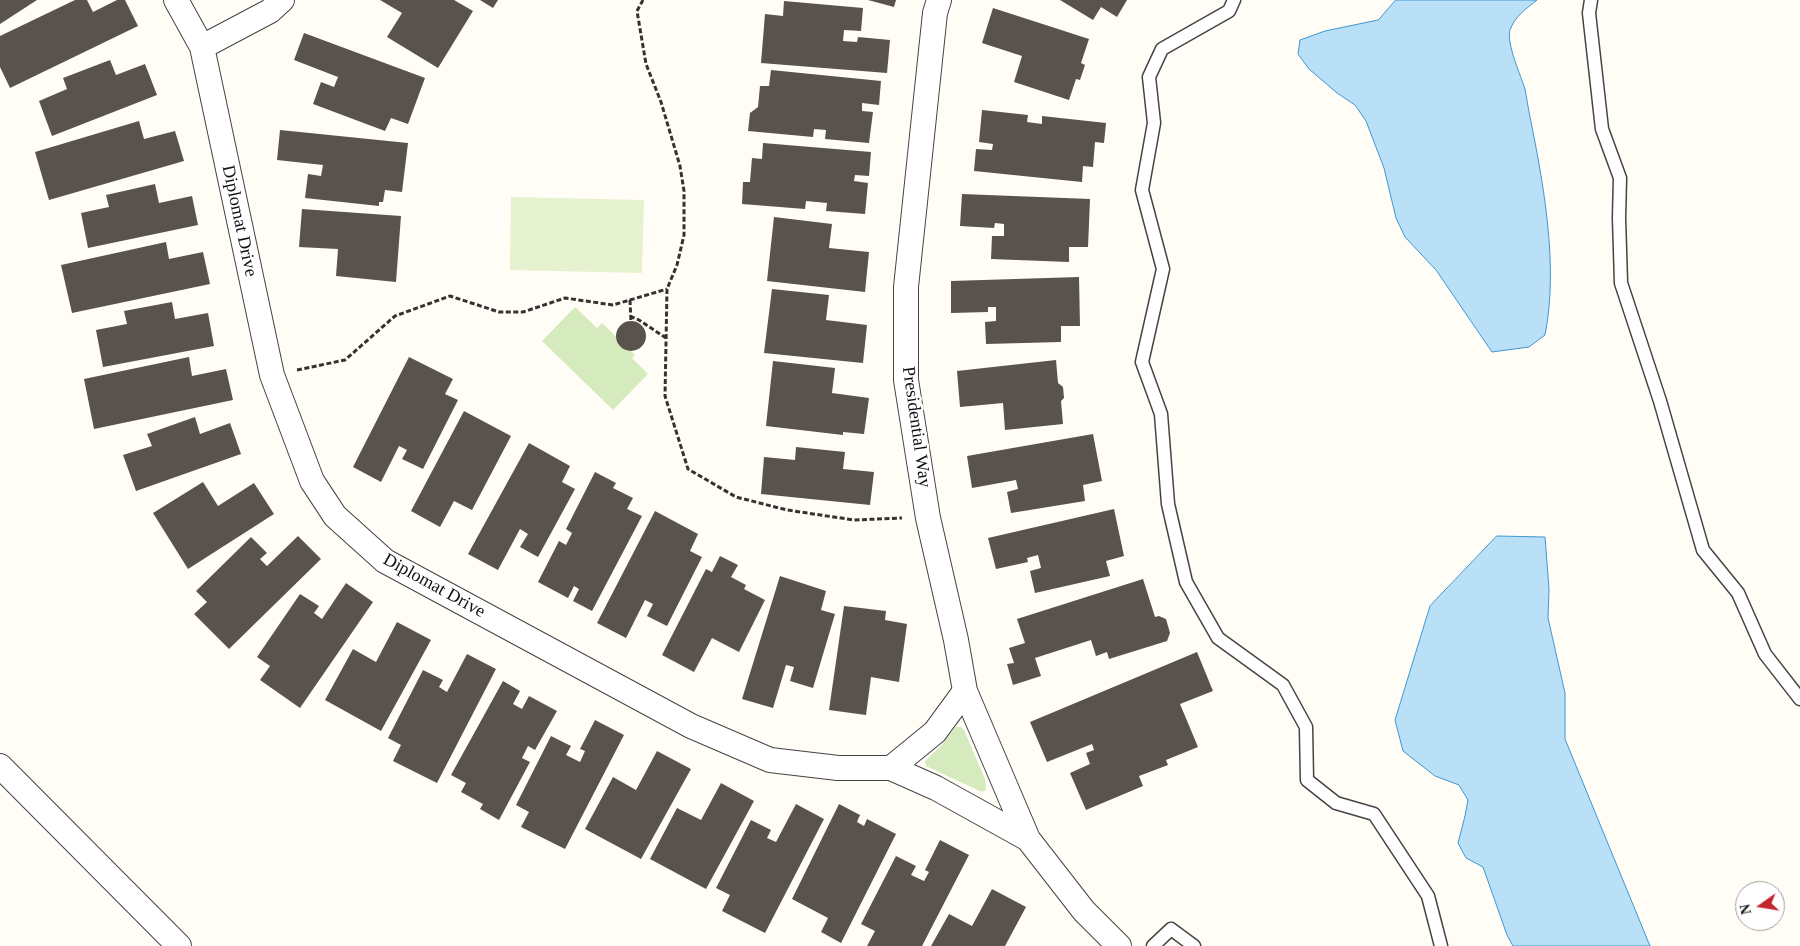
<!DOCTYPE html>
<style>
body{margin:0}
#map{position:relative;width:1800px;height:946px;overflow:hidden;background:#fffdf5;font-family:"Times New Roman",serif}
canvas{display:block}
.north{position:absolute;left:1735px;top:881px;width:50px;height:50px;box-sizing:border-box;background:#fff;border:1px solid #a0a0a0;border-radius:50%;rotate:257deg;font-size:14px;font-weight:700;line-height:20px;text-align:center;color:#111}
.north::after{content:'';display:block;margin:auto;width:18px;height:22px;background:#c4262e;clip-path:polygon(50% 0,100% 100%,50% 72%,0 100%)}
</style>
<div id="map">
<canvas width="1800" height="946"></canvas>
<div class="north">N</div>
</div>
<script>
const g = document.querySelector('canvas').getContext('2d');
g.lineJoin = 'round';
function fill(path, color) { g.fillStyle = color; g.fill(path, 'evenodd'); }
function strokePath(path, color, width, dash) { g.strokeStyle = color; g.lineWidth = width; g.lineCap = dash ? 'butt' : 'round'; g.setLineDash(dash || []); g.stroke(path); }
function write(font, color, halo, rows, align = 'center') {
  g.font = font + ' "Times New Roman",serif'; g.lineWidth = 5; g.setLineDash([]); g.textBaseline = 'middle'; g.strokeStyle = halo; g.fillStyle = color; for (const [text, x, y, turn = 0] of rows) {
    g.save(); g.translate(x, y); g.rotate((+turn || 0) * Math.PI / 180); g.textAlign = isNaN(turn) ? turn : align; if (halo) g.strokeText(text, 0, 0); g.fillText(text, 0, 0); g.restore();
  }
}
const green = new Path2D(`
 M575 307 597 328 602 323 635 355 632 358 648 374 613 410 542 341Z
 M956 727H961L964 730 985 779 986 790 982 792 926 766 925 761 940 747Z`);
const pitch = new Path2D(`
 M511 197 644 200 642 273 510 270Z`);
const water = new Path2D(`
 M1396 0H1537C1526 9 1515 16 1510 30 1506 43 1521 76 1525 89 1526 97 1528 104 1529 112 1543 181 1559 265 1545 335L1529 347 1492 352 1436 270 1405 237 1396 218 1384 168 1366 121 1355 105 1337 93 1309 69 1298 54 1300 40 1325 31 1378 20Z
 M1497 536 1545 537 1549 589 1548 618 1565 693V739L1650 946H1513L1507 935 1483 867 1466 858 1458 843 1465 816 1468 800 1459 785 1435 776 1403 751 1395 720 1430 606Z`);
const building = new Path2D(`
 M0 0H37L0 24Z
 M75 0H87L93 12 117 0H125L138 26 10 88 0 67V36Z
 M380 0H454L473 11 438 68 387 37 402 13Z
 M480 0H498L493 8Z
 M868 0H896L894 7Z
 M1060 0H1127L1117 17 1101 7 1093 20Z
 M784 1 863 8 861 31 844 30 843 41 857 42 858 37 890 40 887 73 761 63 765 14 783 16Z
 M993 8 1089 39 1081 63 1085 65 1080 80 1076 79 1069 100 1014 82 1022 56 982 43Z
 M304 33 425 78 408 124 391 118 385 131 313 104 321 82 334 87 338 77 294 60Z
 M110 60 116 75 145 64 157 95 52 136 39 101 67 89 63 78Z
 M771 70 881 81 879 105 862 103V111L873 112 869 143 825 139 826 130 814 129 813 137 748 131 750 113 758 107 760 86H769Z
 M982 110 1028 115 1027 122 1042 124V116L1106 123 1104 143 1095 142 1093 167 1083 166 1082 182 974 171 976 149 992 150 993 144 979 142Z
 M139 121 144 139 175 131 184 161 49 200 35 152Z
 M280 130 408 143 402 192 385 190 383 202H379V206L305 198 308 174 321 176 323 165 277 160Z
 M763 143 871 152 869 176 855 175 854 181 868 183 865 214 826 211 827 203 806 201 805 209 742 204 743 182H750L752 158 762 159Z
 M155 184 159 203 192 196 198 225 88 248 81 213 109 207 106 195Z
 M962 194 1090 199 1088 247H1069V262L991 259 992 236H1004V224L995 223 994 228 960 226Z
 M302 209 401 216 396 282 336 276 338 249 299 247Z
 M774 217 832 224 829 248 869 252 865 292 767 281Z
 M166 242 169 259 203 252 210 284 72 313 61 265Z
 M1079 277 1080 326H1061V342L986 344 985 322 996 321V307H988V312L951 313V281Z
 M772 289 829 295 826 320 867 325 863 363 764 353Z
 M172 302 175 319 208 313 214 346 103 367 96 330 127 324 124 311Z
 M616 336a15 15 0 1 1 30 0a15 15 0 1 1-30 0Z
 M189 357 192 376 226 369 233 400 94 429 84 379Z
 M409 357 453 379 445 394 458 400 423 469 402 459 407 450 399 446 381 482 353 467Z
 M1056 360 1058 383 1063 387 1064 398 1061 401 1063 424 1005 430 1003 403 960 407 957 371Z
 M773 361 835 368 832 393 869 398 864 434 843 432V435L766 426Z
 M464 411 511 436 472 510 454 501 440 527 411 511Z
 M195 417 200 434 230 423 241 454 136 491 123 455 152 446 147 434Z
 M1093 434 1102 481 1083 485 1085 501 1011 513 1007 492 1018 489 1016 480 972 488 967 456Z
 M529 443 570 466 562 482 575 489 538 557 520 547 528 534 520 529 498 570 468 554Z
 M796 447 845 452 843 469 874 472 870 505 761 494 764 457 795 460Z
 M595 472 616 483 613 488 633 498 627 509 642 516 592 611 573 601 579 589 574 586 568 598 538 582 559 541 566 545 572 533 566 529Z
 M203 482 218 506 254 483 274 514 188 569 153 513Z
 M1114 509 1124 556 1106 561 1110 576 1035 593 1030 571 1041 568 1038 555 1027 558 1028 562 996 569 988 538Z
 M655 511 698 534 690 551 702 557 667 626 647 616 653 604 645 600 626 638 597 623Z
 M298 536 321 559 229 649 194 614 207 602 196 591 251 537 267 553 260 559 267 566Z
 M720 556 738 565 731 577 746 585 744 589 765 600 739 652 712 638 694 672 662 655 706 569 712 572Z
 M780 576 826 591 821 610 835 614 813 688 790 681 794 667 786 665 773 708 742 699Z
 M1143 579 1155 617 1159 616 1166 619 1170 633 1167 641 1109 659 1107 652 1096 656 1091 640 1035 658 1041 676 1013 685 1007 664 1014 663 1009 648 1025 643 1017 619Z
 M346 583 373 602 300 708 260 680 270 666 257 657 300 594 319 606 314 613 322 619Z
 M844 606 886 611 885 620 907 624 899 682 871 677 866 715 829 710Z
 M397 622 431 640 381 731 325 700 353 649 376 662Z
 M1197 652 1213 691 1180 704 1198 747 1166 760 1168 765 1139 776 1143 786 1086 810 1070 773 1090 764 1086 753 1094 750 1092 744 1047 762 1030 722Z
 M467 654 496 669 437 783 393 761 401 745 388 738 423 670 443 680 439 687 447 692Z
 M503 681 520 691 513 704 522 709 529 696 557 711 535 750 528 746 522 758 530 762 499 820 480 809 483 804 461 792 466 783 451 775Z
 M595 720 624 735 565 849 521 827 529 812 516 805 551 736 571 746 566 755 580 762 585 751 580 749Z
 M657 751 691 769 641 859 585 829 613 777 636 790Z
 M721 783 754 801 706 889 650 859 677 808 701 820Z
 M796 804 824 819 765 933 722 911 730 895 716 888 751 820 771 830 767 838 776 842Z
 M839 804 860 815 857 822 864 826 867 819 896 834 841 943 821 932 828 918 792 899Z
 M940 840 969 855 922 946H867L875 931 861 924 896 856 916 866 911 875 924 881 929 872 925 870Z
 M992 889 1026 907 1005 946H931L949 914 972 926Z`);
const path = new Path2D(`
 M643 0 637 11 646 64 661 102 680 166 684 191V235L677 265 667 289 665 396 688 469 736 497 787 510 854 520 902 518
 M630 300 631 322
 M630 316 639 320 666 338
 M297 370 345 360 395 316 450 296 499 312H523L565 298 613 305 667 289`);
const service = new Path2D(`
 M1234 0 1229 11 1162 49 1149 77 1154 123 1142 190 1163 269 1142 362 1161 414 1168 504 1186 582 1218 638 1283 685 1306 727 1307 780 1336 803 1374 814 1428 896 1441 946
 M1591 0 1589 13 1602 129 1620 178 1619 218 1621 283 1660 401 1703 550 1738 593 1765 654 1800 699
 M1153 946 1171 929 1194 946`);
const minor = new Path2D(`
 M176 0 202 47 272 375 312 481 335 516 385 561 691 726 770 760 838 768H891L935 732 965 691
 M939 0 935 13 906 287V380L928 518 956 640 965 691 1028 839
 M202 47 270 11 282 0
 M0 766 179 946
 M891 768 936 788 1028 839 1084 911 1119 946`);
const streetNames = [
 ["Diplomat Drive",239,221,78],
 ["Presidential Way",916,427,82],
 ["Diplomat Drive",434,586,29]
];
fill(green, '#d5ebbd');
fill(pitch, '#e6f2cf');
fill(water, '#b9e0f7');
strokePath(water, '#3f96cf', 1);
fill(building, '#5a524d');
strokePath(service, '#444', 15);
strokePath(minor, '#444', 26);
strokePath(path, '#333', 3, [5, 2.5]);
strokePath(service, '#fff', 12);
strokePath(minor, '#fff', 24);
write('18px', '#111', '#fff', streetNames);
</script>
